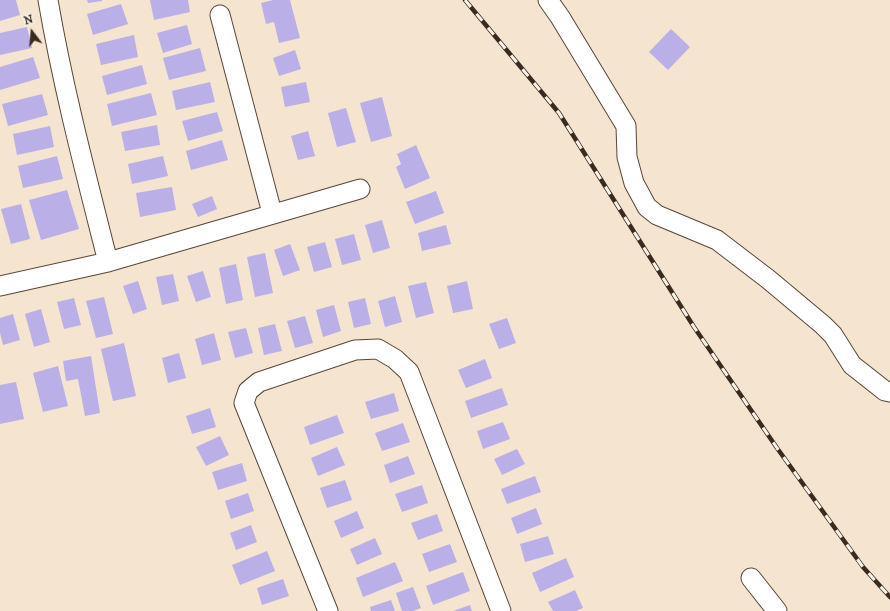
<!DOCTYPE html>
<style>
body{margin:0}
#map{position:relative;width:890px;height:611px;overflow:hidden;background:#f5e4cf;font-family:"IM FELL DW Pica",serif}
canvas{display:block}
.north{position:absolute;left:12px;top:12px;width:40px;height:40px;-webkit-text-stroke:3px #f7f3e8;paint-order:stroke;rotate:344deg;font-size:11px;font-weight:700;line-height:16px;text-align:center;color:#3b2a1e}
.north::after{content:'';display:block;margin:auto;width:14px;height:18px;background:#3b2a1e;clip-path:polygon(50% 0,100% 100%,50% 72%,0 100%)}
</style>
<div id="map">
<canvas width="890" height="611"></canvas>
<div class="north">N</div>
</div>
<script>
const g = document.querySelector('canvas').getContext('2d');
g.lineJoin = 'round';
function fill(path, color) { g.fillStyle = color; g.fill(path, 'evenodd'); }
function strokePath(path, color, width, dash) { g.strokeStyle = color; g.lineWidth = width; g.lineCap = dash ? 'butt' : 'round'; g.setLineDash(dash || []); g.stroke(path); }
const building = new Path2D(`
 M0 0H16L20 15 0 21Z
 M87 0H102V1L88 3Z
 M150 0H188L190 12 154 20Z
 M273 0H290L300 38 279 43 274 22 266 24 261 3Z
 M121 4 128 24 93 35 87 14Z
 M187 25 192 44 163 53 157 33Z
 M27 27 32 48 0 55V33Z
 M671 29 690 47 668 70 649 52Z
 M134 35 138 57 101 65 96 44Z
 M200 48 206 71 169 80 163 58Z
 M295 50 301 69 279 76 273 58Z
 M33 57 40 78 0 90V67Z
 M142 65 147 84 107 95 102 76Z
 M210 82 215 102 176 110 172 91Z
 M306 82 310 102 285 107 281 87Z
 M151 93 157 115 112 126 107 104Z
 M42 94 48 115 8 126 2 104Z
 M382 97 392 136 371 142 360 103Z
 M346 108 356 142 337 147 328 113Z
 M217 112 223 131 188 141 182 121Z
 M157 125 160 145 125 151 121 132Z
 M50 126 54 147 17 155 13 134Z
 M308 131 315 156 298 160 291 136Z
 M222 140 228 160 191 170 186 151Z
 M416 145 430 178 405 189 396 167 401 164 397 154Z
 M57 156 63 179 23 188 18 166Z
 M163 156 168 176 132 184 128 164Z
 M172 187 176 210 140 217 136 193Z
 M67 190 79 229 41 240 29 200Z
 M436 191 444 213 415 224 406 202Z
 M212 196 217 209 198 217 192 204Z
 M21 204 30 239 11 244 1 209Z
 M382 220 390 248 373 253 365 225Z
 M446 225 451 244 422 251 418 233Z
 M354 234 361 260 342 265 335 239Z
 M325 242 332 267 314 272 307 247Z
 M290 244 300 270 283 276 274 250Z
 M265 253 273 293 255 297 247 257Z
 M236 264 243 300 226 304 219 268Z
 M203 271 211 297 196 302 187 276Z
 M173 274 179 301 162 305 156 277Z
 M138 281 147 309 133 314 123 286Z
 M467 281 473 309 453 313 447 286Z
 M426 282 434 313 416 318 408 286Z
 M395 296 402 322 385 327 378 301Z
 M104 297 113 334 96 338 86 301Z
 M74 298 81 325 64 329 57 302Z
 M365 298 371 324 354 328 348 302Z
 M334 305 341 331 323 337 316 310Z
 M41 309 50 342 34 347 25 314Z
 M13 314 20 340 3 345 0 333V318Z
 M305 316 313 343 295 348 287 321Z
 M507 318 516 343 499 349 489 324Z
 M275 324 282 351 264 355 258 328Z
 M246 328 253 353 235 358 228 332Z
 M214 333 221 360 202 365 195 339Z
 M124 343 136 396 113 401 101 349Z
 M179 353 186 378 168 383 162 358Z
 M91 356 100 413 85 416 78 379 66 381 63 361Z
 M485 359 492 378 466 388 458 370Z
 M58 366 68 406 43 412 33 373Z
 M16 382 24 419 0 424V385Z
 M502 388 508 405 471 418 465 401Z
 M394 393 399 411 371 419 365 402Z
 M210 408 216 427 192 434 186 416Z
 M337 415 344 433 310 445 304 427Z
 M503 422 510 439 483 449 477 431Z
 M403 423 410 442 382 451 375 433Z
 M220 436 229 455 206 466 196 447Z
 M337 447 345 465 318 476 311 458Z
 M517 449 525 464 502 475 494 459Z
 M408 456 415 474 390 483 384 465Z
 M242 463 247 481 218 490 212 472Z
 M535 476 541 492 507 504 501 489Z
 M345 480 352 500 327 508 320 488Z
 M422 485 428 503 402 512 395 494Z
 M248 493 254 511 231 519 225 501Z
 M536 508 542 524 517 534 511 518Z
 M357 511 364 528 341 538 334 521Z
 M437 514 443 531 418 540 411 523Z
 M251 525 257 542 236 550 230 533Z
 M548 536 554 554 525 562 520 544Z
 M375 538 382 554 357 565 350 549Z
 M450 544 457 562 429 572 422 554Z
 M267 551 275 571 240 585 232 565Z
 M566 558 574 577 540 592 532 573Z
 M395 562 403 581 363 597 356 578Z
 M463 572 470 591 433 605 426 586Z
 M283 579 289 596 262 605 257 588Z
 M413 587 421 608 413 611H402L396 593Z
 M575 590 583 608 576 611H553L548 602Z
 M391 600 395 611H371L370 607Z
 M470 605 472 611H453Z`);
const minor = new Path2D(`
 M48 0C63 88 86 175 108 262
 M548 0 560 17 626 126 627 157 634 183 647 207 657 215 717 240 768 279 823 325 833 335 852 365 885 391 890 392
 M220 15 272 213
 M0 286 108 262 360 189
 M751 578 777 611
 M328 611 244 403 248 391 259 382 355 350 378 349 395 359 409 372 501 611`);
const rail = new Path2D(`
 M465 0 559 113 694 327 777 448 863 567 890 597`);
fill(building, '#bab0e7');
strokePath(minor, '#574639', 21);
strokePath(minor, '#fff', 19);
strokePath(rail, '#3b2a1e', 4.5);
strokePath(rail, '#f7f3e8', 3, [9]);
</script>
